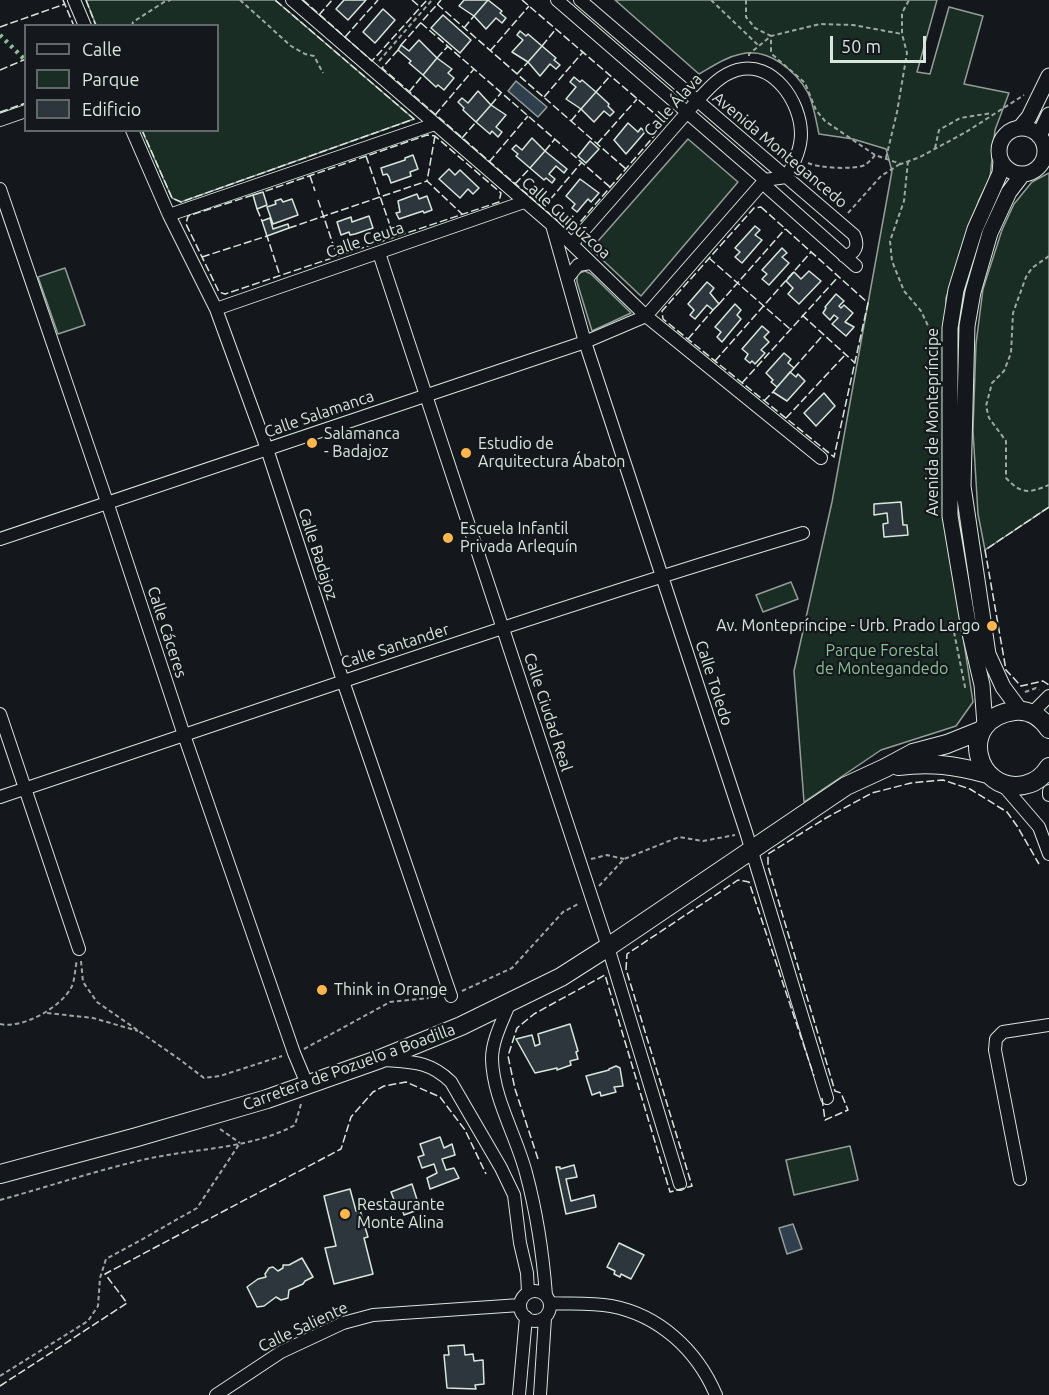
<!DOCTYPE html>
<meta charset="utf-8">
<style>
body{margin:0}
#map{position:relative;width:1049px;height:1395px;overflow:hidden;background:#14181c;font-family:Ubuntu,sans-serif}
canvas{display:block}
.legend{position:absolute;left:24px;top:24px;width:195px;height:108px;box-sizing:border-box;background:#14181c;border:2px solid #626a69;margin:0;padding:8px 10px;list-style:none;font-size:18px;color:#d8e6dc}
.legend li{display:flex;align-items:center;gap:12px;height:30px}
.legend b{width:30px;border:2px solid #626a69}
.scale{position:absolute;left:830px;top:36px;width:96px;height:27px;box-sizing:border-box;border:3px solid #d8e6dc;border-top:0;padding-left:8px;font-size:18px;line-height:21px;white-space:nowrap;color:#d8e6dc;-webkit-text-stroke:4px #14181c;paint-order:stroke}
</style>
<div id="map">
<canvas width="1049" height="1395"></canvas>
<ul class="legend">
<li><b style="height:8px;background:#14181c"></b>Calle</li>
<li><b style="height:16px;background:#1a2d24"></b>Parque</li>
<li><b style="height:16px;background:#2c363c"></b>Edificio</li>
</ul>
<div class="scale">50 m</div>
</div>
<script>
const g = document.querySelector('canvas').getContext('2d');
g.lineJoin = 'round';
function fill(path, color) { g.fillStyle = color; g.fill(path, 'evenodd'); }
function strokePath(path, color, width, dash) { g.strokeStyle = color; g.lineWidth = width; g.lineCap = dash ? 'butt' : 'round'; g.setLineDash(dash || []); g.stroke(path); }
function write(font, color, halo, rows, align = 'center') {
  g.font = font + ' Ubuntu,sans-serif'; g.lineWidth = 4.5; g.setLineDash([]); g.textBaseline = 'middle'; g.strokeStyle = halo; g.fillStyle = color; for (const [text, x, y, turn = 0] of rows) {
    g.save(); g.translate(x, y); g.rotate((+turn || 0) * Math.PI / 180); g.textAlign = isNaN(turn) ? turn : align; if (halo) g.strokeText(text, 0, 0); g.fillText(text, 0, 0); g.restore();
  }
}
const green = new Path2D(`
 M86 0H275L414 119 181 202 172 198 142 131 218 130V26L96 25Z
 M615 0H937L917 72 930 74 949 7 983 16 964 84 1009 93 995 130 990 178 979 200 946 298 944 512 973 702 956 726 881 750 804 802 794 671 832 502 892 171 886 149 853 139 819 134C816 121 814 105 808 93 796 71 768 47 741 54 726 57 713 66 699 74Z
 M688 139 738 182 641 296 591 249Z
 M1049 173V507L985 550 978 514 973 431 976 344 983 289 1002 230 1014 204 1032 182Z
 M65 268 85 325 58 334 38 277Z
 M585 271 591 274 631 313 592 331 577 282V274Z
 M791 582 798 599 763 612 756 595Z
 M850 1146 858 1180 794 1195 786 1160Z`);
const water = new Path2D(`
 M516 81 547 107 538 117 508 91Z
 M793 1224 802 1249 787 1254 779 1228Z`);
const building = new Path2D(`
 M344 0H366L348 20 336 9Z
 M464 0H488L474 16 459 6Z
 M488 0 502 11 500 13 506 18 502 23 496 18 486 29 474 16Z
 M383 9 395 20 375 43 363 32Z
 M443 15 471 40 460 53 431 28Z
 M520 31 526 36 528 34 542 46 528 62 512 52 523 40 517 35Z
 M419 40 437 58 423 75 409 63 411 61 398 50 401 45 409 51Z
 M542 46 556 58 554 60 560 65 556 69 550 64 540 76 528 62Z
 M437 58 452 69 448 73 454 78 444 90 438 85 436 87 423 75Z
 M574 77 580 82 582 80 596 92 581 109 566 99 576 87 570 82Z
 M478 91 491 105 476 122 463 110 464 108 458 102 462 98 468 103Z
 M596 92 609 104 608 106 614 112 610 116 604 111 594 122 581 109Z
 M491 105 506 115 496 127 502 132 498 137 492 131 490 134 476 122Z
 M628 123 638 132 641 128 645 132 626 154 614 140Z
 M532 138 545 151 530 168 516 156 518 154 512 149 516 145 522 150Z
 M590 141 599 149 586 163 578 156Z
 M545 151 567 169 564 173 556 166 549 174 555 179 552 183 546 178 544 180 530 168Z
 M413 155 418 169 410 172 411 176 391 183 389 177 387 174 383 175 381 168 405 160V158Z
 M449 169 455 175 460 170 479 188 473 194 468 189 460 198 439 179Z
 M580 179 599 193 591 202 588 199 577 212 572 208 575 204 566 196Z
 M263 192 267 205 257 209 253 195Z
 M417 194 419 199 427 196 432 210 424 213 423 211 399 219 396 213 400 212 398 201Z
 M281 199 283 202 292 199 298 215 273 224 267 207 276 204 275 201Z
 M369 216 373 228 355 234 350 235 349 232 341 235 337 222 351 217 352 222Z
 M270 218 273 229 288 224 289 228 267 236 262 221Z
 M755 226 760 230 755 235 762 240 742 263 735 257 740 252 735 248Z
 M782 248 787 253 782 257 789 263 769 285 762 279 767 274 762 270Z
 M809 271 821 281 799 304 788 294 793 288 786 281 794 272 801 279Z
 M707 282 714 288 710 293 719 304 713 310 707 305 695 319 690 315 694 310 688 304Z
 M836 294 844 301 839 306 841 308 844 305 853 313 845 322 854 327 846 336 832 324 838 318 834 315 830 320 823 313 826 308 825 307Z
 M735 304 741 310 737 315 741 319 722 342 717 337 721 332 715 327Z
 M762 326 769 332 764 337 769 342 761 350 765 353 755 364 752 361 750 363 745 359 748 354 742 349Z
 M784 353 791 359 788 363 794 368 777 387 771 382 773 380 766 373Z
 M790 372 796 377 798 374 805 381 787 401 773 392Z
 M824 393 835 406 816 426 804 413Z
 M901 502 903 525H907L908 535 884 537 883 524 888 523 887 513 874 515V504Z
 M570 1024 578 1051 576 1052 578 1059 570 1061 571 1065 557 1070V1068L535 1073 516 1039 532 1035 535 1046 540 1044 538 1034Z
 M616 1066 620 1068 623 1086 614 1087 616 1092 601 1096 600 1092 592 1095 586 1076 609 1070V1069Z
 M440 1137 444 1148 452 1144 455 1155 442 1159 446 1170 454 1168 459 1178 430 1189 427 1178 437 1173 434 1164 422 1168 418 1157 424 1155 420 1144Z
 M574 1165 577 1177 566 1179 571 1201 594 1195 596 1207 566 1214 556 1167H560V1169Z
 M412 1184 420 1209 404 1215 400 1203 396 1205 391 1192Z
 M350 1189 356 1211 360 1210 368 1237 364 1238 373 1274 334 1284 325 1248 336 1246 324 1196Z
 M619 1243 644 1255 631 1279 621 1274 620 1277 614 1274 615 1271 607 1267Z
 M302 1258 313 1277 305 1281 303 1284 289 1290 288 1298 281 1300 276 1297 264 1306 257 1307 247 1287 258 1279 266 1277 265 1274 269 1268 273 1267 278 1271 283 1268V1265H289Z
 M464 1345 465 1355 473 1354 474 1361 483 1360 484 1384 475 1385 476 1389 447 1388 444 1355H449L448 1346Z`);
const path = new Path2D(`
 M240 0 291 46 305 54 314 56 323 73
 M711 0 759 46
 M746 0V17L755 28 771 36 749 54V57
 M132 26 133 22 164 2 171 0
 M379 61 432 0
 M935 148 939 130 960 118 992 113
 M875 155 825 121 816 110 805 83 773 55 771 51V36L820 24 853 25 902 34
 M886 158 897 112 907 53 902 34V13L909 0
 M908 161 904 201 890 241 892 261 904 291 921 311 931 332 935 345
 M808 163C819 168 853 170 865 165 868 163 873 158 875 155L901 164 920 157 966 132 1024 95
 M848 213 881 176 900 164
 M1049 256 1032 268 1026 277 1013 313 1011 353 1004 371 992 383 986 406 989 418 1006 441V478C1022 495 1029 493 1049 485
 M954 632 965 687H968
 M1025 692 1036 688 1039 690
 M591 859 607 855 624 859
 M599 886 624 859 679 837 703 841 735 835
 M81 961 83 982 97 1002 179 1059 204 1078 220 1076 282 1056
 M462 991 512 968 563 912 580 903
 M47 1013 93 1018 138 1031
 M0 1024C22 1029 60 1008 71 988 75 981 75 968 77 960
 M304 1049 390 1002 439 997
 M220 1129 240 1143
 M0 1200C47 1187 95 1171 142 1160 192 1148 249 1150 295 1125L301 1104
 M0 1376 88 1321 98 1306 100 1278 106 1259 141 1240 197 1208 240 1143`);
const service = new Path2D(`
 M1044 160 1049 159`);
const minor = new Path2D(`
 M74 0 85 26
 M292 0 552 225 646 316 821 458
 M557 0 765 180 768 188 856 266
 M580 0 854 235C859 245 856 254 844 256
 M0 120 26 111
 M132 130 169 215 216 309 267 449 343 681 451 996
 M0 189 107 502 184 735 294 1053 307 1084
 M169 215 435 124
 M552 225 585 342 746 832 827 1098
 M379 253 608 947 680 1184
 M567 279 578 265 591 263
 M216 309 524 202
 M0 539 585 342 646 316 765 180 786 177C794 164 801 150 801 134 801 102 773 60 737 70 720 75 709 88 697 101L572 244
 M1032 713 1049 696
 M0 714 79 949
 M1002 784 1039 827 1049 854
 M1049 791V795
 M0 797C267 708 533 614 803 533
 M510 1002C503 1020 492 1040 492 1059 493 1098 516 1135 526 1173 536 1210 543 1256 546 1295
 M384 1060C412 1062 430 1061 451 1082L501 1168 514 1195 520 1243 527 1273 528 1292
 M1020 1179 995 1050 996 1039 1003 1032 1049 1025
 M520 1306a15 15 0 1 1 30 0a15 15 0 1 1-30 0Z
 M550 1303C570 1304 591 1303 611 1306 659 1315 697 1350 716 1395
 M216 1395 281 1352 343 1323 373 1315 520 1305
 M519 1395 526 1317
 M540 1395 545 1318`);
const tertiary = new Path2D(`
 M999 151a23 23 0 1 1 46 0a23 23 0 1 1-46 0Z
 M1020 128 1029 117 1049 76
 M1039 136 1049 115
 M1020 710 1003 687 988 654 963 486 967 326 973 292 990 233 1009 192 1022 175
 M985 725 982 685 969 629 950 516V328L956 290 975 229 1000 173 1001 161`);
const primary = new Path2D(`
 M1049 729C1041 717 1029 709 1014 711 955 719 976 795 1024 785 1035 783 1043 777 1049 767
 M898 766C932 762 954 765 988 774
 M0 1174 137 1137 267 1099 380 1059 461 1026 561 977 608 947 846 786 885 768 913 753 947 744 982 730`);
const hedge = new Path2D(`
 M0 35 24 59`);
const fence = new Path2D(`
 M63 0 74 26
 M86 0 96 26
 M303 0 372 61 427 0
 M412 0 420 7
 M437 4 626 169
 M319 15 332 0
 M421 23 610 187
 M0 27 65 4
 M464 28 474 16
 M345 37 378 0
 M401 45 441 0
 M542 46 556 29
 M398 50 382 68 567 229 575 228 661 128 662 120 522 0
 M490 51 529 6
 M437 58 448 46
 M0 70 26 59
 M517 74 528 62
 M409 92 423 75
 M596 92 610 76
 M544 97 583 52
 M491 105 501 93
 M0 112 26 103
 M435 115 474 69
 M571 121 581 109
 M142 130 172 198 181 202 414 119 275 0
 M435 136 427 181 462 214
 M462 138 476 122
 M597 144 637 99
 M545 151 555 139
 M366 156 394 237
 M489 162 528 116
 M310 176 315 191
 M515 184 530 168
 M253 195 188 216 186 224 219 292 225 294 499 202 501 193 435 136 427 135 263 192
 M318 200 337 256
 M761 207 868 303 834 457 663 319 662 311 754 208Z
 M543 208 582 162
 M257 209 262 221
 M289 228 427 181
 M202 257 267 236 280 276
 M709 258 790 329
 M719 304 785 229
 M802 315 855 363
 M688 339 713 310
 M715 361 811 252
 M794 368 824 334
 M742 383 838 277
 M764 401 773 392
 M786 418 846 354
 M1049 507 985 550 1006 670 1021 686 1043 681 1049 685
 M822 1098 825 1120 848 1110 841 1093 835 1091 768 866V854L826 818 872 793 911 783 943 780 970 789 1007 812 1017 826 1039 864
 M538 1159 515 1089 508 1056 517 1028 534 1014 605 975 670 1192 692 1186 626 969 627 954 738 880 749 882 814 1076
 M0 1386 127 1303 105 1274 341 1149 351 1117 373 1092 384 1086 406 1082 440 1097 465 1130 486 1174`);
const markers = [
 [312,443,6,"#ffb74d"],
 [466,453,6,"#ffb74d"],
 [448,538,6,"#ffb74d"],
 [992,626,6,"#ffb74d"],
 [322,990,6,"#ffb74d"],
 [345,1214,6,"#ffb74d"]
];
const streetNames = [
 ["Calle Álava",673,105,-48],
 ["Avenida Montegancedo",780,150,40],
 ["Calle Guipúzcoa",566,218,42],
 ["Calle Ceuta",365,240,-19],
 ["Calle Salamanca",319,414,-19],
 ["Avenida de Montepríncipe",933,422,-90],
 ["Calle Badajoz",318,554,72],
 ["Calle Cáceres",167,632,72],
 ["Calle Santander",395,646,-18],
 ["Calle Toledo",714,683,72],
 ["Calle Ciudad Real",548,712,72],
 ["Carretera de Pozuelo a Boadilla",349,1067,-20],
 ["Calle Saliente",303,1327,-25]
];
const poiNames = [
 ["Salamanca",324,434],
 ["- Badajoz",324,452],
 ["Estudio de",478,444],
 ["Arquitectura Ábaton",478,462],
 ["Escuela Infantil",460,529],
 ["Privada Arlequín",460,547],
 ["Av. Montepríncipe - Urb. Prado Largo",980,626,"right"],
 ["Think in Orange",334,990],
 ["Restaurante",357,1205],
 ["Monte Alina",357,1223]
];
const parkNames = [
 ["Parque Forestal",882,651],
 ["de Montegandedo",882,669]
];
fill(green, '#1a2d24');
strokePath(green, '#939e99', 1.5);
fill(water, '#2f3f4d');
strokePath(water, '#939e99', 1.5);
fill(building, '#2c363c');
strokePath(building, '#d8e6dc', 1.5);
strokePath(service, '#d8e6dc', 8);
strokePath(minor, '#d8e6dc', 14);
strokePath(tertiary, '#d8e6dc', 17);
strokePath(primary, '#d8e6dc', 20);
strokePath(path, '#9da8a2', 2, [4.5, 3]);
strokePath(service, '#14181c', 6);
strokePath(minor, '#14181c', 12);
strokePath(tertiary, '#14181c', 15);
strokePath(primary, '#14181c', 18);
strokePath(hedge, '#8ac095', 4.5, [3, 4.5]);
strokePath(fence, '#d8e6dc', 1.5, [8, 3]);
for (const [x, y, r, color] of markers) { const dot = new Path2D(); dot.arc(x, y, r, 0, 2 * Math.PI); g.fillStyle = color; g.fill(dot); strokePath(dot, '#14181c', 2); }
write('16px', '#d8e6dc', '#14181c', streetNames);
write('16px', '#d8e6dc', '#14181c', poiNames, 'left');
write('16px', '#8ac095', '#14181c', parkNames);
</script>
